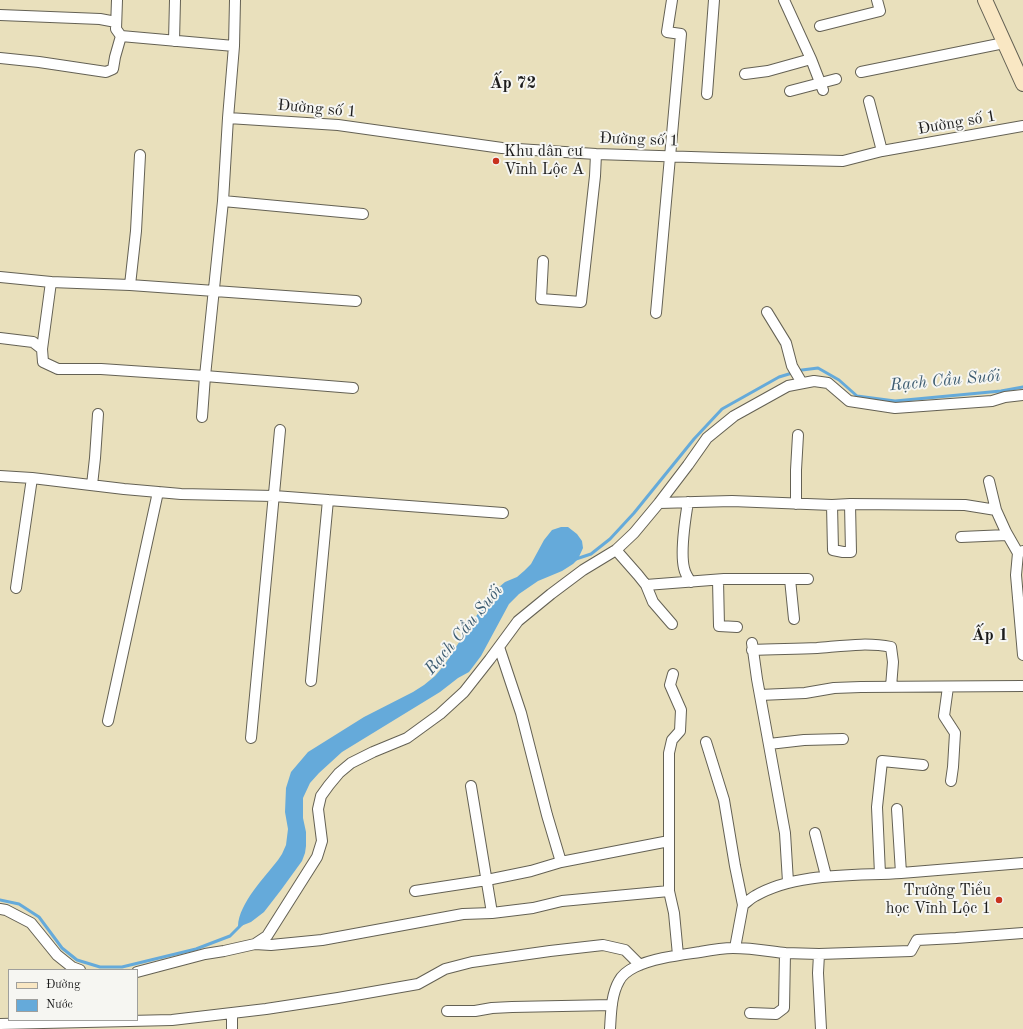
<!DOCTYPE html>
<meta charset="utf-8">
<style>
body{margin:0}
#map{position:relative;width:1023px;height:1029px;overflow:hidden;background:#e9e0bc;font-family:"Old Standard TT",serif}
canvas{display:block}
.legend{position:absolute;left:8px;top:969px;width:130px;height:52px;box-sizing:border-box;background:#f6f6f2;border:1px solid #9f9f9c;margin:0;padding:5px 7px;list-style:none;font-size:12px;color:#1c1c1c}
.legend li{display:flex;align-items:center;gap:8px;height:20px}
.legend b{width:20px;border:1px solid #9f9f9c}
</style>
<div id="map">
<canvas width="1023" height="1029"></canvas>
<ul class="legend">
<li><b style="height:5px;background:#f9e7c3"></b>Đường</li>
<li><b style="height:11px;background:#65aada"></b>Nước</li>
</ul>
</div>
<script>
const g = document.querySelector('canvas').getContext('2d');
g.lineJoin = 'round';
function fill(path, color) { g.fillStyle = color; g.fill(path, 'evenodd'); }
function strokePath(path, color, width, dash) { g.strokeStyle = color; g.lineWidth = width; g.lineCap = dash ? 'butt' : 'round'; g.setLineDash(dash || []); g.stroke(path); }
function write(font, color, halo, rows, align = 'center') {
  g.font = font + ' "Old Standard TT",serif'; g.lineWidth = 4; g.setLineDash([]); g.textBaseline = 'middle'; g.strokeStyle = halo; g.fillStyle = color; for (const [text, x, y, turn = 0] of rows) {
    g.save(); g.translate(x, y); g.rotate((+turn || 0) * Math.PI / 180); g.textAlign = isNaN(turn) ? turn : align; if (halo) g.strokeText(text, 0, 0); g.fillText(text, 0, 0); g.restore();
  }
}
const water = new Path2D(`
 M561 527H568L577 534 582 541 583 548 578 559 573 564 562 571 538 581 519 594 509 604 481 656 469 672 458 678 440 692 342 752 319 773 310 783 303 798V818L306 832V846L305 853 302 861 281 890 264 912 251 922 241 926H238C239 903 265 877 278 860L282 854 286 845 288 829 285 812 286 788 291 772 308 752 364 717 413 692 424 685 435 676 445 664 474 619 489 599 498 588 505 582 517 577 524 571 531 564 544 540 552 530Z`);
const stream = new Path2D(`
 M576 559 591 554 610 539 634 513 694 439 722 409 779 377 802 370 818 368 839 380 857 396 895 401 1001 391 1023 387
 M0 900 19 904 39 917 62 948 77 960 100 967H122L196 949 230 936 242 924`);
const minor = new Path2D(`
 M117 0 116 29 121 36 234 46
 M784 0 811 59 823 90
 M0 15 100 19 116 22
 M820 26 880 11 877 0
 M174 41 175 0
 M0 58 39 62 106 72 113 69 115 57 121 36
 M861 72 1004 43
 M745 74 768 71 811 59
 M790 91 836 79
 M707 94 714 0
 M869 101 882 151
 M228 118 338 125 502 148 596 154 722 158 843 161 882 151 1023 126
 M223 201 363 214
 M543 261 541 299 581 302 595 176 596 154
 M0 277 51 282 130 285 356 301
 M130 285 136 231 140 155
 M767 312 786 343 792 366 802 383
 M656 313 681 34 667 32 672 0
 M0 338 33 342 42 349 43 362 58 369H101L205 376 223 201 228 118 234 46 235 0
 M42 349 51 282
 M202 417 205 376 353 388
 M0 476 32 478
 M989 481 996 510 1006 532 1018 553
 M92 485 95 458 98 414
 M688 502C685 520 680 551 684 568 685 573 688 578 691 582
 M659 503 732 501 832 505 850 504 965 505 996 510
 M796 504V470L798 435
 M832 505 833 550 843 552H851L850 504
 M961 537 1007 535
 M616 550 638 575 646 585 724 579H808
 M1023 551 1018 553 1016 575 1023 655
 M790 579 794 619
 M718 580 719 626 737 627
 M646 585 653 602 672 624
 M16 588 32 478 124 489 181 494 274 496 503 513
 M752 643 757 679 785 833 788 882
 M499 647 521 713 547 815 561 862
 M752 650C774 649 796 649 817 648 842 646 867 642 891 647L893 662 891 687
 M673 674 670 685 681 710 680 731 672 740 669 753V891L674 913 678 955
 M311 681 328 500
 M948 687 944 716 955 733 953 767 951 781
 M760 695 805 693 834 688 861 687 1023 686
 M108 721 158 492
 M251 738 280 430
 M706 742 724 800 735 866 743 905
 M769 744 804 740 843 739
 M471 786 492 913
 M897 809 901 873
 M815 833 826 876
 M880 874 877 807 882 761 923 765
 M415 891 487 880 531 871 561 862 669 841
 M0 909 6 910 31 923 57 955 72 967 80 970
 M255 944 271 945 322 940 463 914 492 913 533 908 562 901 669 891
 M735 948 743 905C747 902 751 898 755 896 796 872 856 876 901 873 942 870 982 866 1023 863
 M819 954 818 973 821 1029
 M137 972 205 954 224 951 255 944 267 936 317 857 322 841 318 809 321 796 329 785 339 773 351 763 373 752 407 738 440 714 464 692 490 659 518 621 551 594 583 570 616 550 634 533 659 503 688 465 707 438 734 416 788 386 814 381 828 383 849 401 895 408 992 401 1005 397 1023 395
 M447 1011H475L492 1008 512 1007 612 1005
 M232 1013V1029
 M750 1013 776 1014 784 1008 785 953 819 954 911 951 917 940 956 938 1023 933
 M0 1024 172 1020 266 1009 338 998 418 984 445 969 472 962 550 951 603 945 625 950 640 965
 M610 1029C611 1014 611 995 619 981 622 975 629 970 635 967 653 958 680 955 700 952 711 950 722 948 733 948 751 948 768 951 785 953`);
const secondary = new Path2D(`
 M985 0 1023 84`);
const markers = [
 [496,161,4,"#c8321e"],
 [999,900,4,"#c8321e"]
];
const streetNames = [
 ["Đường số 1",317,109,5],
 ["Đường số 1",957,123,-10],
 ["Đường số 1",639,140,2]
];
const poiNames = [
 ["Khu dân cư",504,152],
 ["Vĩnh Lộc A",504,170],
 ["Trường Tiểu",991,891,"right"],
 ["học Vĩnh Lộc 1",991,909,"right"]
];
const neighbourhoodNames = [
 ["Ấp 72",513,84],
 ["Ấp 1",990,636]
];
const waterNames = [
 ["Rạch Cầu Suối",945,381,-5],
 ["Rạch Cầu Suối",464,630,-50]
];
fill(water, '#65aada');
strokePath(stream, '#65aada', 3);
strokePath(minor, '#646154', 12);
strokePath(secondary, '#646154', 16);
strokePath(minor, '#fff', 10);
strokePath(secondary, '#f9e7c3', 14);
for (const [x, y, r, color] of markers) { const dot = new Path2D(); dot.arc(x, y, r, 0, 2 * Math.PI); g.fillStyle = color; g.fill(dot); strokePath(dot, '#f6f6f2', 1.5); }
write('16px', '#1c1c1c', '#f6f6f2', streetNames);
write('16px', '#1c1c1c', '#f6f6f2', poiNames, 'left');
write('bold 17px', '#1c1c1c', '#f6f6f2', neighbourhoodNames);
write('italic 17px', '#3d5c71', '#f6f6f2', waterNames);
</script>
